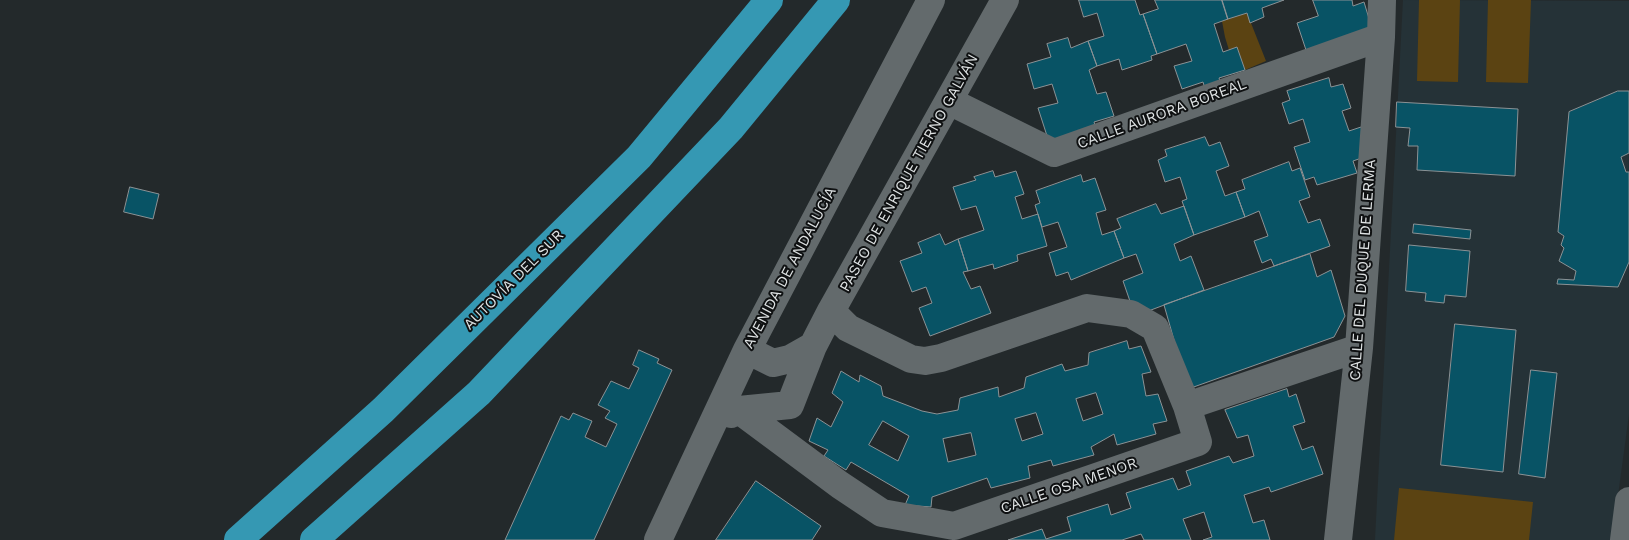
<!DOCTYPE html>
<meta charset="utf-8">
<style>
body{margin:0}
canvas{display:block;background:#23292b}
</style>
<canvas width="1629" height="540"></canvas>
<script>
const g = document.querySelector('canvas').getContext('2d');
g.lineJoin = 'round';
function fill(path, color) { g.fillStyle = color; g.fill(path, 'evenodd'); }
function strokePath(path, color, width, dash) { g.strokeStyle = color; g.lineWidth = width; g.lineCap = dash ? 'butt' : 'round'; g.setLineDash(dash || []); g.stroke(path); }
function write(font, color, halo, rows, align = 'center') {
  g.font = font + ' "Work Sans",sans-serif'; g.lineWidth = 4; g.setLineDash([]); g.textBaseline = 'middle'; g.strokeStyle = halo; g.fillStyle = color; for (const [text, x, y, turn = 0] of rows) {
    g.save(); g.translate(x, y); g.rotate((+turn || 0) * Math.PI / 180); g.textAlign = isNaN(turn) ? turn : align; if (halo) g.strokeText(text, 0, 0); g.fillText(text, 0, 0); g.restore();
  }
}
const built = new Path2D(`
 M1403 0 1629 1V414L1612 540H1375Z`);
const green = new Path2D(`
 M1419 0H1460L1458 82 1417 81Z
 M1488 0H1531L1528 83 1486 82Z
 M1247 13 1266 61 1245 70 1237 47 1229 50 1225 37 1222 21Z
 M1399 488 1533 502 1529 540H1394Z`);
const building = new Path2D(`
 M1079 0H1135L1140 15 1143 14 1157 54 1151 56 1152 60 1122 70 1119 59 1097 66 1088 41 1104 36 1097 13 1084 17Z
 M1155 0H1222L1228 19 1214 24 1223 52 1237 47 1245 70 1219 78 1222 87 1206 92 1203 82 1182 89 1174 66 1192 61 1186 44 1157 54 1143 14 1158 9Z
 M1222 0H1284L1262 8 1264 17 1250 23 1247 13 1228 19Z
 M1313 0H1352L1353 6 1364 2 1373 32 1307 53 1297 23 1318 16Z
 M1068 38 1071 48 1088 41 1097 66 1089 70 1097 94 1106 92 1114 116 1094 122 1098 135 1049 142 1038 108 1058 103 1052 84 1034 89 1027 64 1051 57 1047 44Z
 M1329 78 1331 87 1343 84 1351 108 1342 111 1349 131 1361 127 1370 155 1353 161 1357 173 1317 185 1314 177 1305 180 1294 147 1310 142 1303 119 1289 124 1282 103 1290 100 1287 91Z
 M1618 91H1629V153L1621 157 1626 172H1629V262L1618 287 1557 284 1558 279 1574 280 1576 271 1559 261 1564 248 1561 245 1564 236 1558 232 1569 112Z
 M1397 102 1518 109 1515 176 1417 170 1418 146H1408L1410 128 1396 127Z
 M1205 137 1209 146 1220 142 1229 166 1216 171 1225 196 1236 192 1245 217 1194 235 1182 201 1187 199 1180 177 1165 182 1158 160 1167 156 1165 150Z
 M1289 162 1292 171 1300 168 1310 197 1299 201 1308 223 1320 219 1330 246 1274 266 1271 259 1262 263 1254 241 1268 236 1259 211 1245 217 1236 192 1245 189 1242 180Z
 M993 171 995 177 1016 171 1024 194 1015 197 1022 219 1038 214 1047 246 1017 255 1018 261 994 269 993 264 968 271 958 239 984 230 976 206 961 210 953 187 976 180 974 177Z
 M1081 175 1083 182 1095 178 1106 210 1096 213 1102 235 1114 231 1124 258 1071 280 1068 272 1056 276 1049 253 1067 247 1058 222 1042 227 1035 205 1040 203 1036 191Z
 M130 187 159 194 153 219 124 212Z
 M1156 204 1161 214 1184 206 1194 235 1174 244 1180 261 1191 256 1204 290 1143 313 1132 307 1123 281 1143 273 1136 254 1124 258 1114 231 1121 228 1117 219Z
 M1414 224 1471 230 1470 239 1413 233Z
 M940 234 945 245 958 239 968 271 963 272 971 289 980 286 991 313 930 336 919 308 932 303 926 287 912 292 900 261 922 253 918 243Z
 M1409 245 1470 251 1466 297 1445 295 1444 303 1425 301 1426 293 1406 291Z
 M1310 254 1317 277 1331 270 1345 316 1334 337 1188 389 1164 305Z
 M1455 324 1516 330 1503 472 1441 465Z
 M1127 341 1129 349 1141 346 1151 372 1142 374 1146 396 1158 394 1167 421 1153 424 1156 434 1117 445 1114 434 1091 447 1094 455 1053 466 1051 460 1028 466 1030 478 991 488 987 478 932 497 931 507 905 505 909 496 851 462 846 470 824 456 828 450 809 441 817 418 831 427 843 402 832 393 841 371 859 382 860 375 881 386 883 396 922 411 937 414 958 410 960 398 998 387 999 397 1024 388 1026 377 1062 364 1065 371 1088 365 1089 353ZM1096 393 1103 414 1083 421 1076 399ZM1036 413 1043 434 1022 441 1015 419ZM883 421 909 436 898 461 869 445ZM971 433 976 455 948 462 943 439Z
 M639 350 659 359 657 363 672 370 594 540H505L561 416 569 420 573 413 592 421 585 437 606 447 617 424 605 418 610 411 598 405 611 381 629 389 639 368 633 365Z
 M1531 370 1557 373 1545 478 1519 474Z
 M1287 389 1289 397 1296 394 1305 422 1293 426 1302 450 1313 446 1323 474 1271 492 1269 487 1244 495 1253 523 1264 520 1270 540H1203L1212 537 1204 512 1183 519 1191 540H1144L1141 534 1122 540H1008L1042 529 1046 539 1071 531 1067 517 1108 504 1111 515 1131 508 1126 493 1173 478 1178 490 1191 485 1186 471 1229 456 1233 463 1254 456 1248 435 1237 438 1225 410Z
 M756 481 821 526 812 540H716Z`);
const minor = new Path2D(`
 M949 101 1054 153 1381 37
 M831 311 848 328 911 359 925 361 941 358 1087 308 1131 314 1155 328 1187 406
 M747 350 773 363 790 359 813 346
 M739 410 840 485 882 513 954 526 1198 442 1187 406 1359 348
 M731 414 739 410 790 405 813 346 831 311 1005 0
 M658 540 747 350 931 0
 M1338 540 1359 348 1381 37 1382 0
 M1624 540 1629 501`);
const highway = new Path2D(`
 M238 540 383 410 639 157 769 0
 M314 540 479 393 731 128 836 0`);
const streetNames = [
 ["CALLE AURORA BOREAL",1162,114,-20],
 ["PASEO DE ENRIQUE TIERNO GALVÁN",909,173,-61],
 ["AVENIDA DE ANDALUCÍA",790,268,-62],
 ["CALLE DEL DUQUE DE LERMA",1363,270,-86],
 ["AUTOVÍA DEL SUR",514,280,-45],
 ["CALLE OSA MENOR",1069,486,-19]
];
fill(built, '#253237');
fill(green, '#5b4312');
fill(building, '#085365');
strokePath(building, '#8b9295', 1);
strokePath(minor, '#636a6c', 28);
strokePath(highway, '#3598b3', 28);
write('15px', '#dfe3e4', '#0f1112', streetNames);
</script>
